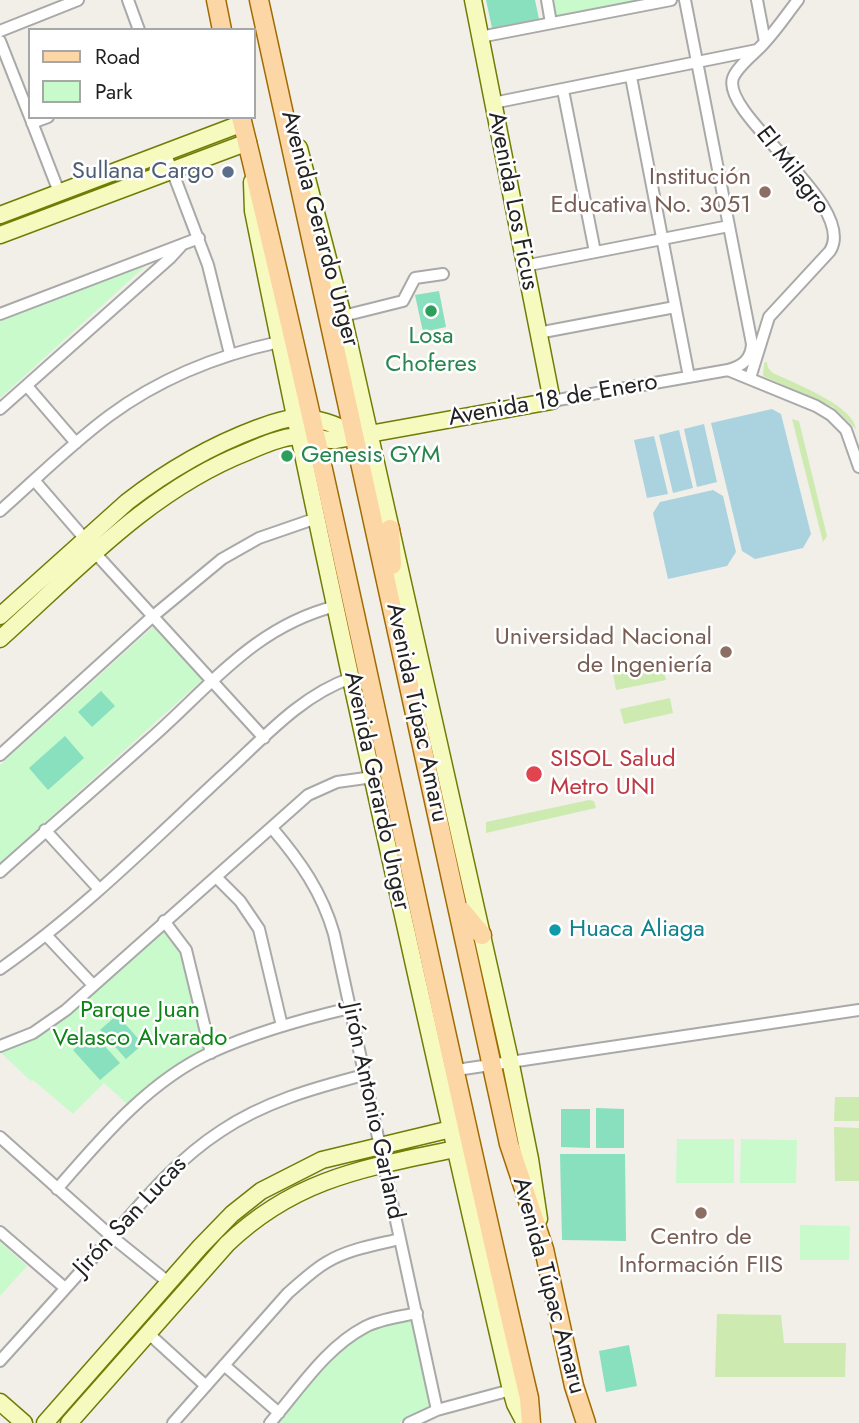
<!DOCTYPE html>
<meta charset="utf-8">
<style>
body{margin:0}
#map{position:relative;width:859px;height:1423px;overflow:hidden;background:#f2efe9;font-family:Jost,sans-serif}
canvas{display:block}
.legend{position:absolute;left:28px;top:28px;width:228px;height:91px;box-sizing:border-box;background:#fff;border:2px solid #a7a7a7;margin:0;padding:9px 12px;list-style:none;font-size:21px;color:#222}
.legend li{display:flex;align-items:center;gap:14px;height:35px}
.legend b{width:35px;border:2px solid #a7a7a7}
</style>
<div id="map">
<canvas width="859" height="1423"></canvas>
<ul class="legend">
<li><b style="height:9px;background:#fcd6a4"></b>Road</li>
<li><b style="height:19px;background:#c8facc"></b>Park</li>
</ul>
</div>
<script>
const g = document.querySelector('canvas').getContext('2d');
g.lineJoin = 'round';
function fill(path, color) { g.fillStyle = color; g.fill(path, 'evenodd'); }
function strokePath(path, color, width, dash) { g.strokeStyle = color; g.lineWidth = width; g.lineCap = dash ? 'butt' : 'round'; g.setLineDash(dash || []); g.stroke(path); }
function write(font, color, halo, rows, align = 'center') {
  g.font = font + ' Jost,sans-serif'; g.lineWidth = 5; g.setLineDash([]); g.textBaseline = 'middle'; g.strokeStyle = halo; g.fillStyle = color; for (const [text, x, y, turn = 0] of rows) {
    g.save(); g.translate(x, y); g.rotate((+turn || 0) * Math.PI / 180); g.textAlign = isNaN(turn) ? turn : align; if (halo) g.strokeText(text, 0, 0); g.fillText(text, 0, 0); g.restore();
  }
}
const grass = new Path2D(`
 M160 158 164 162V168L0 230V219Z
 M767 362 768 368 773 373C794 383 854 406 856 429L833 407 763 376 764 363Z
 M792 419 799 421 827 536 823 542Z
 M662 663 666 680 616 690 613 674Z
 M670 698 673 713 624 724 620 709Z
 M589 800 594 801 596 808 486 833V822Z
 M835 1097H859V1121H834Z
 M834 1127 859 1128V1181H835Z
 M717 1314 781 1315 784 1343H846L845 1377H715Z`);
const park = new Path2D(`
 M552 0H645L555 17Z
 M151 261 0 398V318Z
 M153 627 202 680 0 863V765Z
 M164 929 184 953 207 1047 205 1052 127 1104 104 1083 73 1114 33 1080 31 1081 0 1052 48 1031Z
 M677 1139H734V1183H676Z
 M741 1139 797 1140 796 1183H740Z
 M800 1225 850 1226 849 1260H800Z
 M0 1242 27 1266 0 1296Z
 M412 1317 431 1404 429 1408 398 1423H273L332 1356 364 1330Z`);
const pitch = new Path2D(`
 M486 0H535L539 19 492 28Z
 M439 291 446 327 423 332 415 295Z
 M101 691 115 706 92 727 78 712Z
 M65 736 84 758 48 790 29 768Z
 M117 1015 143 1044 126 1059 100 1030Z
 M93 1033 120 1063 100 1080 73 1050Z
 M596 1108 624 1109V1148H596Z
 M561 1109H590V1148L561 1147Z
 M560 1154H625L626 1241 562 1240Z
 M629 1345 637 1386 606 1392 599 1351Z`);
const water = new Path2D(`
 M772 409 781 414 811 534 803 548 755 559 742 551 711 423Z
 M704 424 717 482 697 487 684 429Z
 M679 430 693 488 673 493 659 435Z
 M654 436 668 494 647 498 634 440Z
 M713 490 723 496 736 552 727 566 668 579 653 513 660 502Z`);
const street = new Path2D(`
 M128 0 139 30
 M547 0 551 23
 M685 0 752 344C751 360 742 366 728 370
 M757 0 765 42
 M0 31 78 0
 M480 37 671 0
 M0 41 30 117
 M631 77 689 377
 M563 90 595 252
 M493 103 757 50
 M30 117 59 192
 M32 123 48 117
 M165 152 208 265 230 354
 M524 266 729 226
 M0 314 199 238
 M343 316 403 301 415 278 443 274
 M538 333 675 307
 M750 378 769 317 830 251C859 205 720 115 733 78 738 65 756 53 765 42 777 29 787 14 798 0
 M27 386 76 443
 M552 401 728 370 816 406 831 415 846 430 859 467
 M0 409 170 258 181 246
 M34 480 85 539
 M0 511C36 479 70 445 109 416 159 379 219 355 279 342
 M96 554 264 738
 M0 755 152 617 222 559 259 538 317 518
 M272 828C300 861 322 892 334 934L437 1410
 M45 830 99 889
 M0 872C49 828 99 785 148 741 210 687 253 627 336 606
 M216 877 240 901 259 929 282 1026
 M164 921 186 950 211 1053
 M46 935 93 985
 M0 969C80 913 150 843 221 777 261 741 299 696 351 678
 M0 1046 33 1033 66 1010 308 795 337 782 373 777
 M450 1071 859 1010
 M0 1137 111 1236 168 1282
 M57 1189C102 1137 149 1081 212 1052 256 1032 303 1019 350 1008
 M0 1232 65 1288
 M148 1333 206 1386
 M0 1361C38 1319 76 1277 114 1234 147 1196 178 1159 221 1131 264 1102 314 1088 364 1075
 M224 1365 279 1413
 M173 1423 288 1293C301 1282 313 1270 327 1262 349 1249 375 1245 400 1239
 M270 1423C299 1390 325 1348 365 1327 380 1319 400 1317 417 1313
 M409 1423 437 1410 511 1390`);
const secondary = new Path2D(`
 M299 148 343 316 510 1060 530 1159 539 1219
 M252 182 253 211C332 605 420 998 511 1390L515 1404 525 1423
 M0 215 243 123
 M0 235 248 142
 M0 616 127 502C167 471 210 446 258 428 269 424 282 419 294 418 316 417 338 424 355 436
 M0 639C77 570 150 490 247 452 263 445 281 437 299 436 311 435 323 441 336 440L552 401 473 0
 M0 1402 24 1423
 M45 1423 200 1247 232 1214 261 1191 322 1160 451 1129
 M69 1423 227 1244C296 1178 365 1168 455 1149`);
const primary = new Path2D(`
 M216 0 222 30
 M259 0 509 1144 544 1249 574 1386 586 1423
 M241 117C345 542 428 972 529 1398L531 1423
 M390 529 392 565
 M462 911 482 935`);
const markers = [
 [228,172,7,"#5c6f8a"],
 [765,192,7,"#8d6e63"],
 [431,311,7,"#2e9e5b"],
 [287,456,7,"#2e9e5b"],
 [726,652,7,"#8d6e63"],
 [534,774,9,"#e0444e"],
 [555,930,7,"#0f9aa8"],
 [701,1213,7,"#8d6e63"]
];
const streetNames = [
 ["El Milagro",792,171,52],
 ["Avenida Los Ficus",512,201,79],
 ["Avenida Gerardo Unger",319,229,75],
 ["Avenida 18 de Enero",553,401,-10],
 ["Avenida Túpac Amaru",416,713,78],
 ["Avenida Gerardo Unger",376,791,78],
 ["Jirón Antonio Garland",372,1111,78],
 ["Jirón San Lucas",131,1217,-47],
 ["Avenida Túpac Amaru",548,1286,75]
];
const serviceNames = [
 ["Sullana Cargo",214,172]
];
const educationNames = [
 ["Institución",751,178],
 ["Educativa No. 3051",751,206],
 ["Universidad Nacional",712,638],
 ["de Ingeniería",712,666],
 ["Centro de",701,1238,"center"],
 ["Información FIIS",701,1266,"center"]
];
const leisureNames = [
 ["Losa",431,337],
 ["Choferes",431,365],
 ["Genesis GYM",301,456,"left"]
];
const healthNames = [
 ["SISOL Salud",550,760],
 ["Metro UNI",550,788]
];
const cultureNames = [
 ["Huaca Aliaga",569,930]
];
const parkNames = [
 ["Parque Juan",140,1011],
 ["Velasco Alvarado",140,1039]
];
fill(grass, '#cdebb0');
fill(park, '#c8facc');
fill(pitch, '#88e0be');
fill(water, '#aad3df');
strokePath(street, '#a9a9a9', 14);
strokePath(secondary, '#707d05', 19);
strokePath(primary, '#a06b00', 21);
strokePath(street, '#fff', 10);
strokePath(secondary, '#f7fabf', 16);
strokePath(primary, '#fcd6a4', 18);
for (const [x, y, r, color] of markers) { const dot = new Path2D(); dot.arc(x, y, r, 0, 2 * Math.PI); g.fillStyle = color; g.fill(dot); strokePath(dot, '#fff', 2.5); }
write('24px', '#222', '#fff', streetNames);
write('24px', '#4e5e75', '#fff', serviceNames, 'right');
write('24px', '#785e54', '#fff', educationNames, 'right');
write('24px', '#27864d', '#fff', leisureNames);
write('24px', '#be3a42', '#fff', healthNames, 'left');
write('24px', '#0d838f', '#fff', cultureNames, 'left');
write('24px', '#0c8416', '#fff', parkNames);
</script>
